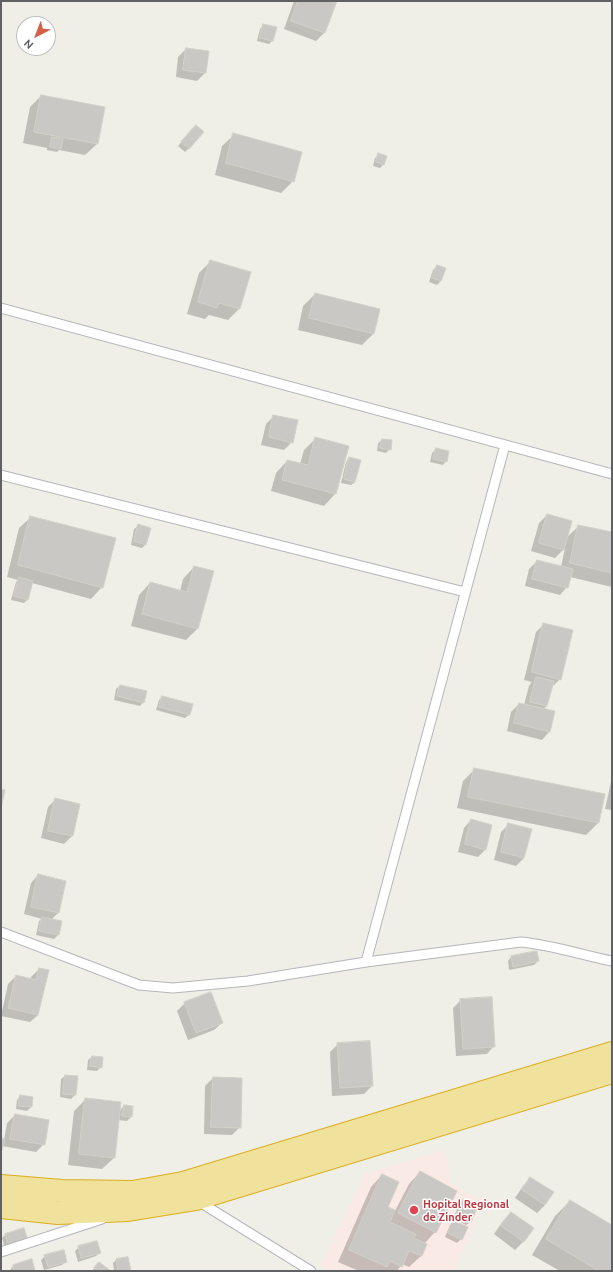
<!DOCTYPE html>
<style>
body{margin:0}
#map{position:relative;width:613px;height:1272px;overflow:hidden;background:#efeee7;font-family:Ubuntu,sans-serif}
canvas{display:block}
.frame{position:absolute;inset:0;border:2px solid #5f6165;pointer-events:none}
.north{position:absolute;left:16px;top:16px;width:40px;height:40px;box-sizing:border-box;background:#fff;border:1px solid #bfc0c1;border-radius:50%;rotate:222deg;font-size:11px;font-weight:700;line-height:16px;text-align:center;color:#5f6165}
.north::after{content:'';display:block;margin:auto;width:14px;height:18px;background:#d46048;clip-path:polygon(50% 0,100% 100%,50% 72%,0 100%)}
</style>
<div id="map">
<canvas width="613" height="1272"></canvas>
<div class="frame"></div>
<div class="north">N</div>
</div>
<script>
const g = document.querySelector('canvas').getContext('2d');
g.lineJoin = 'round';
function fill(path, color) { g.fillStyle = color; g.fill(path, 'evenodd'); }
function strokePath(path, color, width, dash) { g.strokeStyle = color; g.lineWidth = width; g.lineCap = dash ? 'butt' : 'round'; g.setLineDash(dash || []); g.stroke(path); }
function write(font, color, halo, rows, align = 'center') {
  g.font = font + ' Ubuntu,sans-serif'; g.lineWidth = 3; g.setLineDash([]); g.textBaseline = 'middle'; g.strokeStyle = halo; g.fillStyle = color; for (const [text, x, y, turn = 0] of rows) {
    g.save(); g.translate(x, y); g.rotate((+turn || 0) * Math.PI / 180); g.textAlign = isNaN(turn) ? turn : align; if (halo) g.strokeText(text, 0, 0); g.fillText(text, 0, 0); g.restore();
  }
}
const medical = new Path2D(`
 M445 1150 451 1183 484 1202 454 1271H330L321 1265 366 1173Z`);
const shadow = new Path2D(`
 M294 1H336L324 33 316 41 284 29Z
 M264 25 272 41 269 44 257 41 260 29Z
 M186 49 205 73 197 81 176 77 178 57Z
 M41 96 97 144 85 155 59 150 57 152 47 150V148L23 143 30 107Z
 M192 130 189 148 185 152 178 146Z
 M234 135 293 181 281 193 215 175 222 146Z
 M379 155 384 164 380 168 373 166 375 158Z
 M211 261 239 309 228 320 209 315 205 319 187 314 199 273Z
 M437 266 445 269 441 281 437 285 429 282 433 270Z
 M315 294 379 310 373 334 362 345 298 330 303 306Z
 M274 416 292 442 284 450 261 445 266 424Z
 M316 438 348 447 335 494 324 506 271 491 276 473 287 461 300 464 304 450Z
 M382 440 390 449 386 453 377 451 378 443Z
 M436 449 446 461 443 465 430 462 432 453Z
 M350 458 355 482 351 485 341 483 346 462Z
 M547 515 566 538 579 526 612 533V587L570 577 567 587 560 595 525 586 529 569 537 561 561 567 565 548 555 558 531 551 539 523Z
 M31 517 102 587 91 599 32 583 28 599 24 603 11 600 16 582 18 580 7 577 19 528Z
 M138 526 146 544 142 548 131 545 134 529Z
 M194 567 197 629 186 640 131 626 139 595 150 583 180 591 183 579Z
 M544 624 560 679 552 687 547 706 543 709 549 732 542 740 507 731 511 712 519 704 524 705 529 686 532 682 524 680 536 632Z
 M120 686 143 702 140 706 114 700 116 689Z
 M162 697 189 715 185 718 156 710 159 700Z
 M475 769 603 795 598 823 586 835 457 808 463 781Z
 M612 777V810L605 809Z
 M56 799 79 805 72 836 64 844 41 838 48 807Z
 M471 820 486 849 478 857 458 852 464 828Z
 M509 824 524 858 516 866 494 860 501 832Z
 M38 875 58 913 51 920 61 922 58 935 54 939 36 935 39 921 42 919 24 914 31 883Z
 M511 957 538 961 534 965 509 970 508 961Z
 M39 969 38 1015 30 1022 1 1016 8 984 16 976 30 980 31 977Z
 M461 1000 494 1046 487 1054 456 1056 453 1008Z
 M185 1003 222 1023 214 1030 188 1040 177 1011Z
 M338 1044 372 1086 364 1094 332 1096 330 1052Z
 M92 1057 101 1067 97 1071 87 1070 88 1060Z
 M65 1076 75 1095 71 1099 60 1097 61 1079Z
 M213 1078 240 1127 232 1135 204 1134 205 1086Z
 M20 1096 31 1107 27 1111 16 1109 17 1100Z
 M86 1099 119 1111 124 1106 131 1117 127 1121 118 1120 114 1158 102 1169 68 1165 74 1111Z
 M15 1115 44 1144 36 1152 2 1146 1 1150V1139L4 1140 7 1123Z
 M420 1172 456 1191 435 1232 424 1244 426 1245 421 1256 409 1267 402 1264 397 1271H359L338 1262 371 1187 382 1175 387 1208 395 1211 409 1184Z
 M531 1178 545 1205 537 1213 515 1198 523 1186Z
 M463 1201 470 1222 466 1225 453 1219 459 1204Z
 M570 1201 612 1226V1271H560L532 1255 555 1216Z
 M511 1213 533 1229 523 1242 515 1250 494 1234 503 1221Z
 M453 1222 461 1239 457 1243 445 1237 450 1225Z
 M24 1229 5 1249 2 1238 5 1235Z
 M79 1247 100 1253 96 1256 78 1262 75 1251Z
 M45 1256 66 1262 62 1265 44 1270 41 1260Z
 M116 1260 130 1271H114L113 1263Z
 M13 1266 34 1271H10V1270Z
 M95 1267 109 1271H92Z`);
const building = new Path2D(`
 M298 1H337L325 33 291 21Z
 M263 24 277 27 273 41 260 38Z
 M186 48 209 51 206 73 183 70Z
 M41 95 105 107 98 144 34 132Z
 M196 125 204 132 189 149 181 142Z
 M233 133 302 152 294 182 226 163Z
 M52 137 63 139 61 149 50 147Z
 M378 153 387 156 384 165 376 162Z
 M210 260 251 272 240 309 219 303 217 308 198 302Z
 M437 265 446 268 441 281 432 278Z
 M315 293 380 309 374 334 309 318Z
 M273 415 298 420 293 443 269 437Z
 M315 437 349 446 336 494 282 480 287 460 308 465Z
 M382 439 392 440 391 450 380 448Z
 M436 448 449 451 447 462 433 459Z
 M349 457 361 460 355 482 344 479Z
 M547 514 572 521 564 550 539 543Z
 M30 516 116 538 103 588 18 565Z
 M138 524 151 528 146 545 134 541Z
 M578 525 612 532V573L570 563Z
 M537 560 573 569 568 588 532 579Z
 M194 566 214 571 198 629 142 614 150 582 187 592Z
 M19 577 33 581 28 600 14 596Z
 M543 623 573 630 561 680 532 672Z
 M536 677 554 681 547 706 530 702Z
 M120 685 147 691 144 703 117 696Z
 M162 696 193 704 190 715 159 707Z
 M519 703 555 711 550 732 514 723Z
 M474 768 605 794 599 823 468 797Z
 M1 789 5 790 1 808Z
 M55 798 80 804 73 836 48 831Z
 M471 819 492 825 486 850 465 844Z
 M508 823 532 829 524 858 501 852Z
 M38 874 66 881 59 913 31 907Z
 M42 917 62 921 59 935 39 931Z
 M537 951 539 961 513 967 511 956Z
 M39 968 49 970 38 1015 8 1008 16 975 36 980Z
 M211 992 223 1023 196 1033 184 1002Z
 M492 997 495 1047 463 1049 460 999Z
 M370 1041 373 1086 340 1088 337 1043Z
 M92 1056 103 1057 102 1068 90 1066Z
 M65 1075 78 1076 76 1095 63 1094Z
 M213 1077 242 1078 241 1128 211 1127Z
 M20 1095 33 1097 32 1107 19 1106Z
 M85 1098 121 1102 115 1158 79 1154Z
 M124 1105 133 1106 132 1117 122 1116Z
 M15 1114 49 1120 45 1145 10 1139Z
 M1 1138 5 1139 2 1150H1Z
 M420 1171 457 1191 436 1233 398 1213Z
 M382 1174 399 1182 388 1207 395 1210 390 1222 416 1234 414 1238 427 1244 422 1256 409 1251 402 1267 390 1261 387 1267 349 1250Z
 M530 1177 554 1192 545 1205 522 1190Z
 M463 1199 478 1206 471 1222 456 1215Z
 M570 1200 612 1225V1271H599L546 1239Z
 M511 1212 534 1228 524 1242 501 1226Z
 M453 1221 468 1227 462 1240 448 1233Z
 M24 1228 28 1240 9 1246 5 1234Z
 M97 1241 101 1253 81 1258 78 1246Z
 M64 1250 67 1262 48 1267 44 1255Z
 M128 1257 131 1271H118L116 1259Z
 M32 1259 35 1271H14L13 1265Z
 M99 1262 111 1271H98L94 1268Z`);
const lane = new Path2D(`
 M1 308 612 474
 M1 475 465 592
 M1 932 139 985 173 988 248 981 366 962 521 942C552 945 582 955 612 961
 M366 962 505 445
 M198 1201 311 1271
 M1 1252 102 1219`);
const highway = new Path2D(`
 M1 1186 62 1191 133 1192 183 1183 612 1053
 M1 1207 58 1213 128 1210 196 1199 612 1072`);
const markers = [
 [414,1210,5,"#e0444e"]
];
const healthNames = [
 ["Hopital Regional",423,1204],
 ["de Zinder",423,1217]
];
fill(medical, '#f9eae6');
fill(shadow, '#0003');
fill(building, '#cac8c4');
strokePath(building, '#d3d0c6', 1);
strokePath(lane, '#b4b6ba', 11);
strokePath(highway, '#d9af1d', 24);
strokePath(lane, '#fff', 9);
strokePath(highway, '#f0e29d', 22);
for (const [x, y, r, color] of markers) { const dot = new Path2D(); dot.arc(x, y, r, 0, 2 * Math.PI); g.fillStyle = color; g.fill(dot); strokePath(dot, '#fff', 1.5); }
write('bold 11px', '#be3a42', '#fff', healthNames, 'left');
</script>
